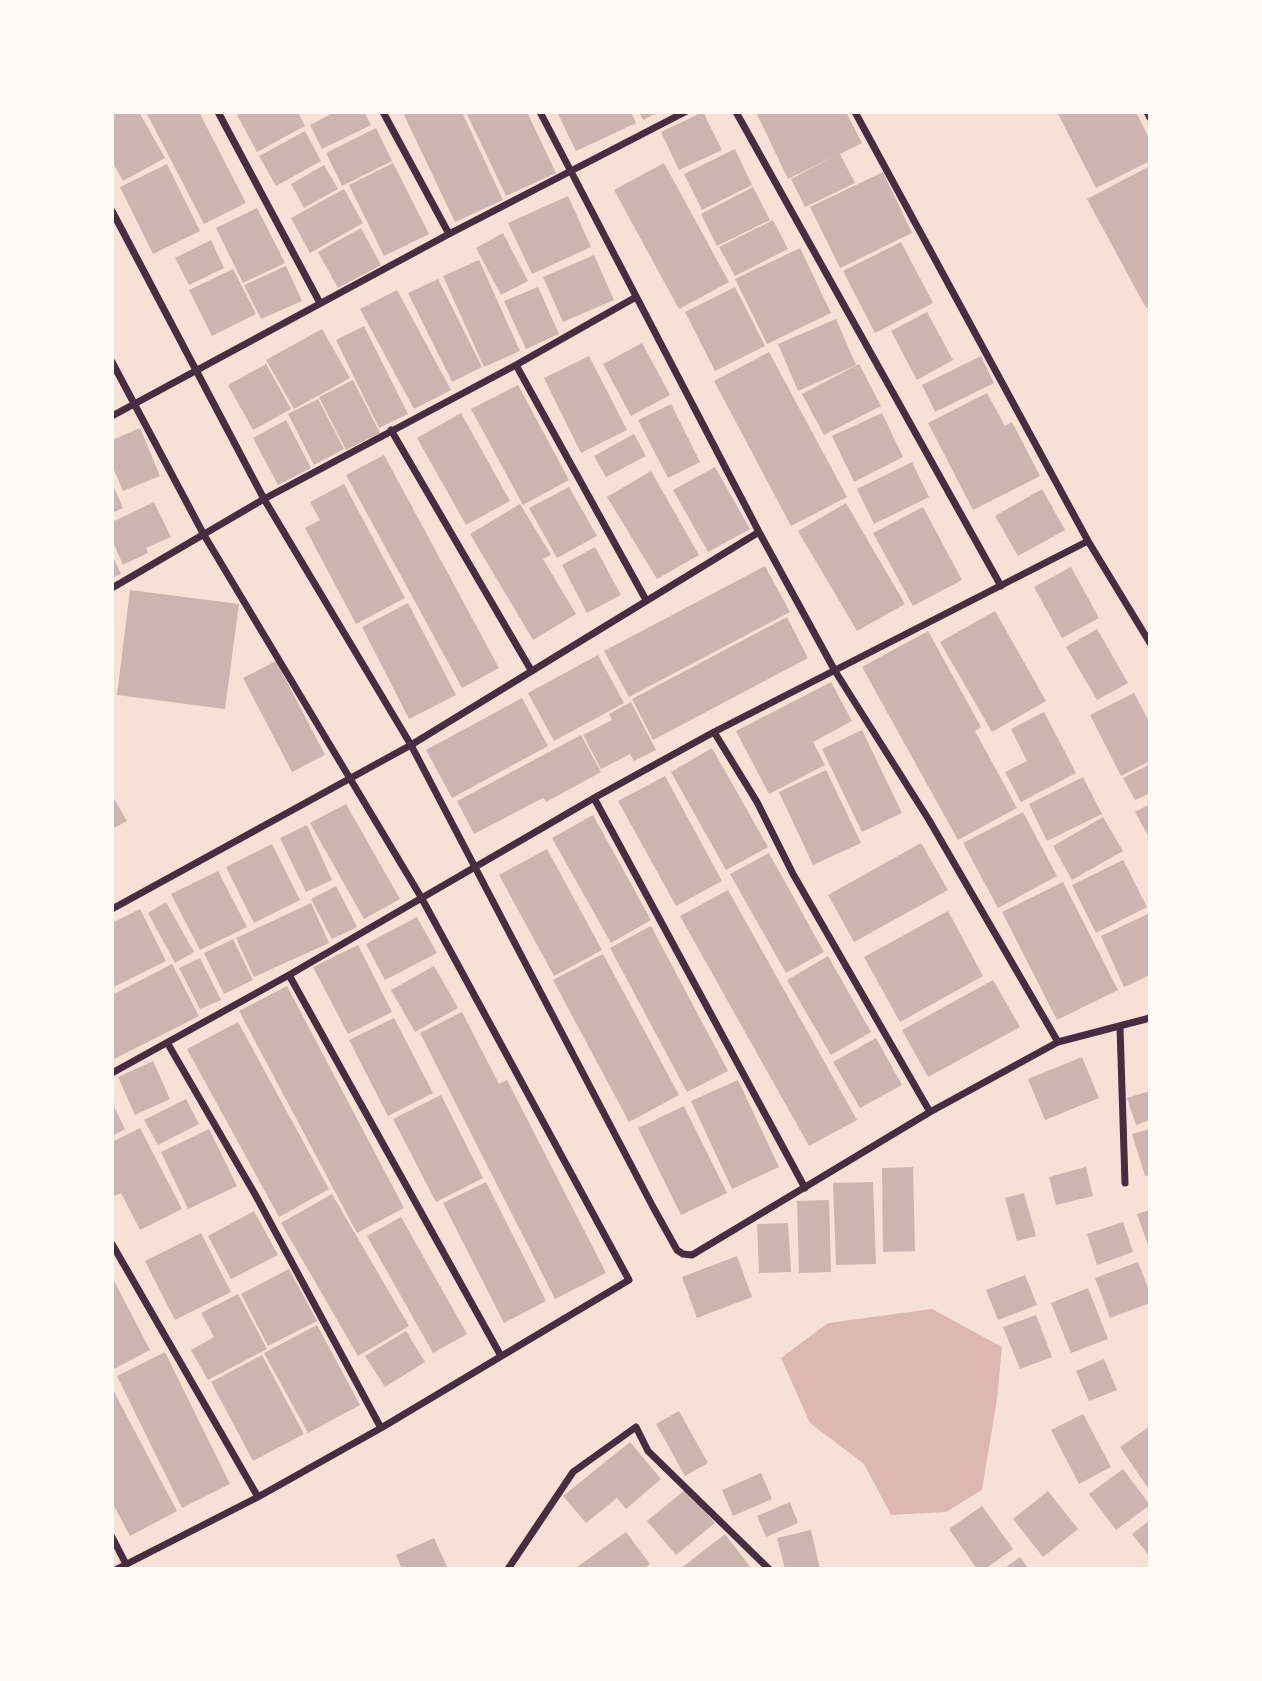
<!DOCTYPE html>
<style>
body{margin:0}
#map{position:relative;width:1262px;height:1681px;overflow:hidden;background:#f7e1d7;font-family:Cabin,sans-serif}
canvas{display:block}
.frame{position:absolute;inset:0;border:114px solid #fffaf5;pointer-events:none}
</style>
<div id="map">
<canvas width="1262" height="1681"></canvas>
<div class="frame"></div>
</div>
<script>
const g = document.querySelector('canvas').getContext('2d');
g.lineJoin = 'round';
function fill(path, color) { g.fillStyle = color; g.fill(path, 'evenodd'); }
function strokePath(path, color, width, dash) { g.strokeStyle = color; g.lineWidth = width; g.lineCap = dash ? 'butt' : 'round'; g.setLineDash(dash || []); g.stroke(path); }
const water = new Path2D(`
 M932 1309 1002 1347 997 1399 982 1490 946 1512 891 1515 864 1464 810 1423 781 1358 828 1323Z`);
const building = new Path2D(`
 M112 112H139L165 158 123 181 112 161Z
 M146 112H199L246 203 204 224Z
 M243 112H298L305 126 257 152 237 115Z
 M335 112H364L371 125 322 149 310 125Z
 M410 112H462L503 200 455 222 404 115Z
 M466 112H527L556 173 506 196Z
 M557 112H631L636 123 576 151Z
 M639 112H659L643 120Z
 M703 112 722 150 679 170 661 132Z
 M756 112H846L862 143 840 154 855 183 805 207 791 179 835 156 788 179Z
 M1057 112H1136L1150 140V161L1096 188Z
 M376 128 392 161 342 186 326 153Z
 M305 131 321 161 276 186 259 156Z
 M735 149 752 185 702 210 684 174Z
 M393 163 429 234 384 256 349 185Z
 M664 163 729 282 679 309 614 190Z
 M167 164 200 231 153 254 120 187Z
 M324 165 338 189 304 208 291 184Z
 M1150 166V306L1146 308 1087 199Z
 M883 172 912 233 840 268 810 207Z
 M753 187 770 220 717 246 701 214Z
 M344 189 363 223 310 253 291 218Z
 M568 196 591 247 532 274 508 223Z
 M257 208 285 263 243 283 216 228Z
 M773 220 788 249 735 276 719 247Z
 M361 228 381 265 338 288 318 252Z
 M503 233 528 281 501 295 476 248Z
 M211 240 224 268 189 285 175 258Z
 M901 242 933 303 875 333 843 271Z
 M800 248 831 313 767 344 735 279Z
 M594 255 614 300 563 322 543 277Z
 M479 260 520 351 484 367 443 276Z
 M286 266 302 301 261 319 244 285Z
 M233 269 256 314 212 336 189 290Z
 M438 279 482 367 452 382 408 293Z
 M538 287 559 334 526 349 504 301Z
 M735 287 765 346 715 371 685 312Z
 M397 290 451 390 414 409 360 309Z
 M927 312 953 360 917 380 891 331Z
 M836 319 856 365 798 391 778 344Z
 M364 326 408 414 379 428 336 340Z
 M322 329 350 378 294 409 266 360Z
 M642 343 670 395 631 416 603 364Z
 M769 352 847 497 791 526 714 381Z
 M589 356 627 430 581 453 544 378Z
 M981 356 994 383 935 412 922 385Z
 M266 364 291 409 253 430 228 385Z
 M859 364 881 406 824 435 802 394Z
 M353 380 380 433 346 450 319 397Z
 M518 385 569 480 523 505 471 409Z
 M987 393 1005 426 1012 422 1040 476 973 510 928 423Z
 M318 399 344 449 314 465 288 414Z
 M671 404 700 462 668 478 638 420Z
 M461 413 510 501 466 525 417 438Z
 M882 413 903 457 854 482 832 436Z
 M286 420 311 468 278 485 253 438Z
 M140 428 160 476 123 491 112 465V440Z
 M634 434 646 456 606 477 594 456Z
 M384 455 499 668 462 688 346 475Z
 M912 462 929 497 874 524 857 489Z
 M715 467 750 529 708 552 673 490Z
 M651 471 699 555 657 579 607 497Z
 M112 483 123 508 112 513Z
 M344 484 405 598 356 624 305 528 320 520 310 502Z
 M569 487 597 536 557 558 529 508Z
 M1042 489 1065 530 1018 556 995 516Z
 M154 502 171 537 146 548 148 553 123 565 112 540V522Z
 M846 503 905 604 857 631 798 531Z
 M520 504 551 555 543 559 576 614 533 640 470 534Z
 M923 507 962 580 913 606 873 533Z
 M595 547 621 595 587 613 562 565Z
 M112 555 121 574 112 578Z
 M765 566 790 612 629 697 604 651Z
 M1071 567 1099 618 1062 638 1034 587Z
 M130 590 239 604 225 709 117 695Z
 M408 603 456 695 409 719 362 627Z
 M995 611 1046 701 992 732 940 642Z
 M787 617 808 658 653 740 632 699Z
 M1097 629 1128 683 1097 700 1066 647Z
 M928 631 981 727 975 731 1017 808 958 840 862 667Z
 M598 655 624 703 554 741 528 693Z
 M276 661 325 755 292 772 243 678Z
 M831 682 852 721 813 742 825 765 769 794 736 731Z
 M1134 693 1150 723V761L1121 776 1090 715Z
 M522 698 548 746 452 798 426 750Z
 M631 702 656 750 634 761 630 754 601 769 583 735 612 720 609 714Z
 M1044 712 1076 773 1021 802 1005 772 1027 761 1011 729Z
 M862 730 902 813 862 832 822 749Z
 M581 735 601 772 546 802 543 798 474 834 457 801Z
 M712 748 768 847 726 870 671 772Z
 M1150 764V793L1135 800 1123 778Z
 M826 770 861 843 813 865 779 792Z
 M665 776 722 881 676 906 618 801Z
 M1083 777 1102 814 1047 841 1029 804Z
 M112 795 127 821 112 829Z
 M346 804 400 899 364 919 310 823Z
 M1150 804V839L1135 812Z
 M1023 812 1057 876 998 908 963 843Z
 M593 815 651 920 611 943 552 838Z
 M1103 817 1123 851 1072 880 1053 846Z
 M307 825 332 880 306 892 280 838Z
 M921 843 948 890 854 942 828 895Z
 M272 844 300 900 254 923 226 867Z
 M547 849 602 950 554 976 499 875Z
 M769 853 824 952 786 973 730 874Z
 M1123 860 1147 907 1096 933 1072 885Z
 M218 871 247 927 200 950 171 894Z
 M1063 882 1118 990 1057 1020 1002 912Z
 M336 886 357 927 332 939 311 899Z
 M728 890 857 1120 809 1146 680 916Z
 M166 902 194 952 175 963 148 913Z
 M311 903 329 943 254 977 236 938Z
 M140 909 166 961 112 988V923Z
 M948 911 983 976 900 1022 864 957Z
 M1150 913V975L1124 987 1101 936Z
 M417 917 437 953 385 980 366 944Z
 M651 926 728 1071 687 1092 610 948Z
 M233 939 253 980 224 994 204 953Z
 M358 945 392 1012 348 1034 313 967Z
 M603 954 679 1095 629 1122 553 980Z
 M828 956 871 1032 831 1055 787 980Z
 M200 958 221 1000 200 1009 179 968Z
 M172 964 199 1016 112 1060V995Z
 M434 966 458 1008 415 1032 391 990Z
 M993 980 1020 1027 928 1077 902 1030Z
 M287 986 404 1208 357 1233 239 1011Z
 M462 1012 499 1084 507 1080 606 1273 555 1299 420 1033Z
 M394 1018 433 1093 388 1116 349 1040Z
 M238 1022 329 1189 279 1217 187 1049Z
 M876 1038 902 1085 860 1108 833 1062Z
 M1082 1057 1099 1098 1045 1120 1028 1079Z
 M153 1061 170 1099 135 1115 118 1077Z
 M738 1080 779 1167 732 1189 691 1101Z
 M1150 1091V1120L1136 1125 1127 1098Z
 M441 1095 483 1178 436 1202 393 1119Z
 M186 1099 199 1124 158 1145 144 1120Z
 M112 1102 125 1129 112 1136Z
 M684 1106 727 1193 681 1215 638 1128Z
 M140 1128 182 1209 140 1230 121 1193 112 1197V1142Z
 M209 1129 237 1186 188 1209 161 1152Z
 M1150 1129V1175L1145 1176 1132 1134Z
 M913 1167 915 1251 883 1252 882 1168Z
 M1086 1167 1093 1196 1056 1205 1049 1177Z
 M486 1182 546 1301 504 1323 443 1203Z
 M873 1182 876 1264 836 1265 833 1183Z
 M1024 1193 1036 1236 1017 1241 1005 1198Z
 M332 1194 409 1326 358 1356 281 1223Z
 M829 1200 831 1272 799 1273 797 1201Z
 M1150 1210V1245H1148L1137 1214Z
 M254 1211 278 1255 231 1279 208 1236Z
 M401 1217 467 1334 433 1353 367 1236Z
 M1123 1222 1133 1252 1097 1265 1087 1234Z
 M788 1223 791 1272 759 1273 757 1224Z
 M201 1233 231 1292 175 1320 145 1261Z
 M737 1256 752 1297 697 1318 682 1277Z
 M1138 1262 1150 1293V1303L1110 1318 1095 1278Z
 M289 1269 317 1321 268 1346 241 1294Z
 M1025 1275 1037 1305 998 1320 986 1290Z
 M112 1277 150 1350 112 1370Z
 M1088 1288 1108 1339 1071 1353 1051 1303Z
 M238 1294 267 1349 208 1380 191 1350 214 1337 201 1313Z
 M1036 1315 1052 1357 1020 1369 1003 1327Z
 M317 1325 360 1405 308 1433 264 1353Z
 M406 1331 425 1362 385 1387 365 1356Z
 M165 1352 230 1484 182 1508 117 1376Z
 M262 1355 304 1434 253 1461 211 1382Z
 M1104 1359 1117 1390 1089 1401 1076 1371Z
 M112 1388 177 1511 130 1536 112 1502Z
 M679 1411 708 1463 685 1476 656 1424Z
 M1083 1414 1111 1467 1079 1484 1051 1430Z
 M1150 1426V1491L1120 1447Z
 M630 1442 661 1479 626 1509 617 1498 586 1523 563 1496Z
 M1123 1469 1150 1505 1116 1530 1089 1494Z
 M761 1473 772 1499 733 1516 722 1490Z
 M686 1489 715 1523 676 1555 647 1521Z
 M1048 1491 1078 1529 1043 1557 1013 1519Z
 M790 1502 798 1523 766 1537 757 1516Z
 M982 1506 1013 1549 985 1569H977L949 1529Z
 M1150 1520V1557L1132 1534Z
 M811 1530 820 1569H785L777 1538Z
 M626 1532 650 1564 644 1569H574Z
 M725 1534 752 1569H680Z
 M434 1538 448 1569H402L396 1555Z
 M1020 1557 1029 1569H1003Z`);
const minor = new Path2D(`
 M218 112 320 303
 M383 112 449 234
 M736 112 1001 586
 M855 112 1088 541 1150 643
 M1147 112 1150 118
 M112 211 264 499 411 745 653 1207 677 1250 683 1254 692 1255 930 1112 1058 1042 929 820 835 671 759 532 540 112
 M112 362 204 535 421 897 629 1280 381 1428 258 1497 117 1569
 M516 365 646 600
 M112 416 449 234 685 112
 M391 430 531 670
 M112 588 264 499 516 365 636 297
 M714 732 757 802 793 874 930 1112
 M594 798 805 1188
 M112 909 411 745 759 532
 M289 975 501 1356
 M1120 1027 1125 1183
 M1058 1042 1150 1018
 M168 1044 256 1196 381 1428
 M112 1073 289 975 594 798 714 732 1088 541
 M112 1244 258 1497
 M112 1537 126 1564
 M508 1569 573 1472 636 1427 648 1451 769 1569`);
fill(water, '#dcb8b0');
fill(building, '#ccb4b1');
strokePath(minor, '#4a2c40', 7);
</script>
